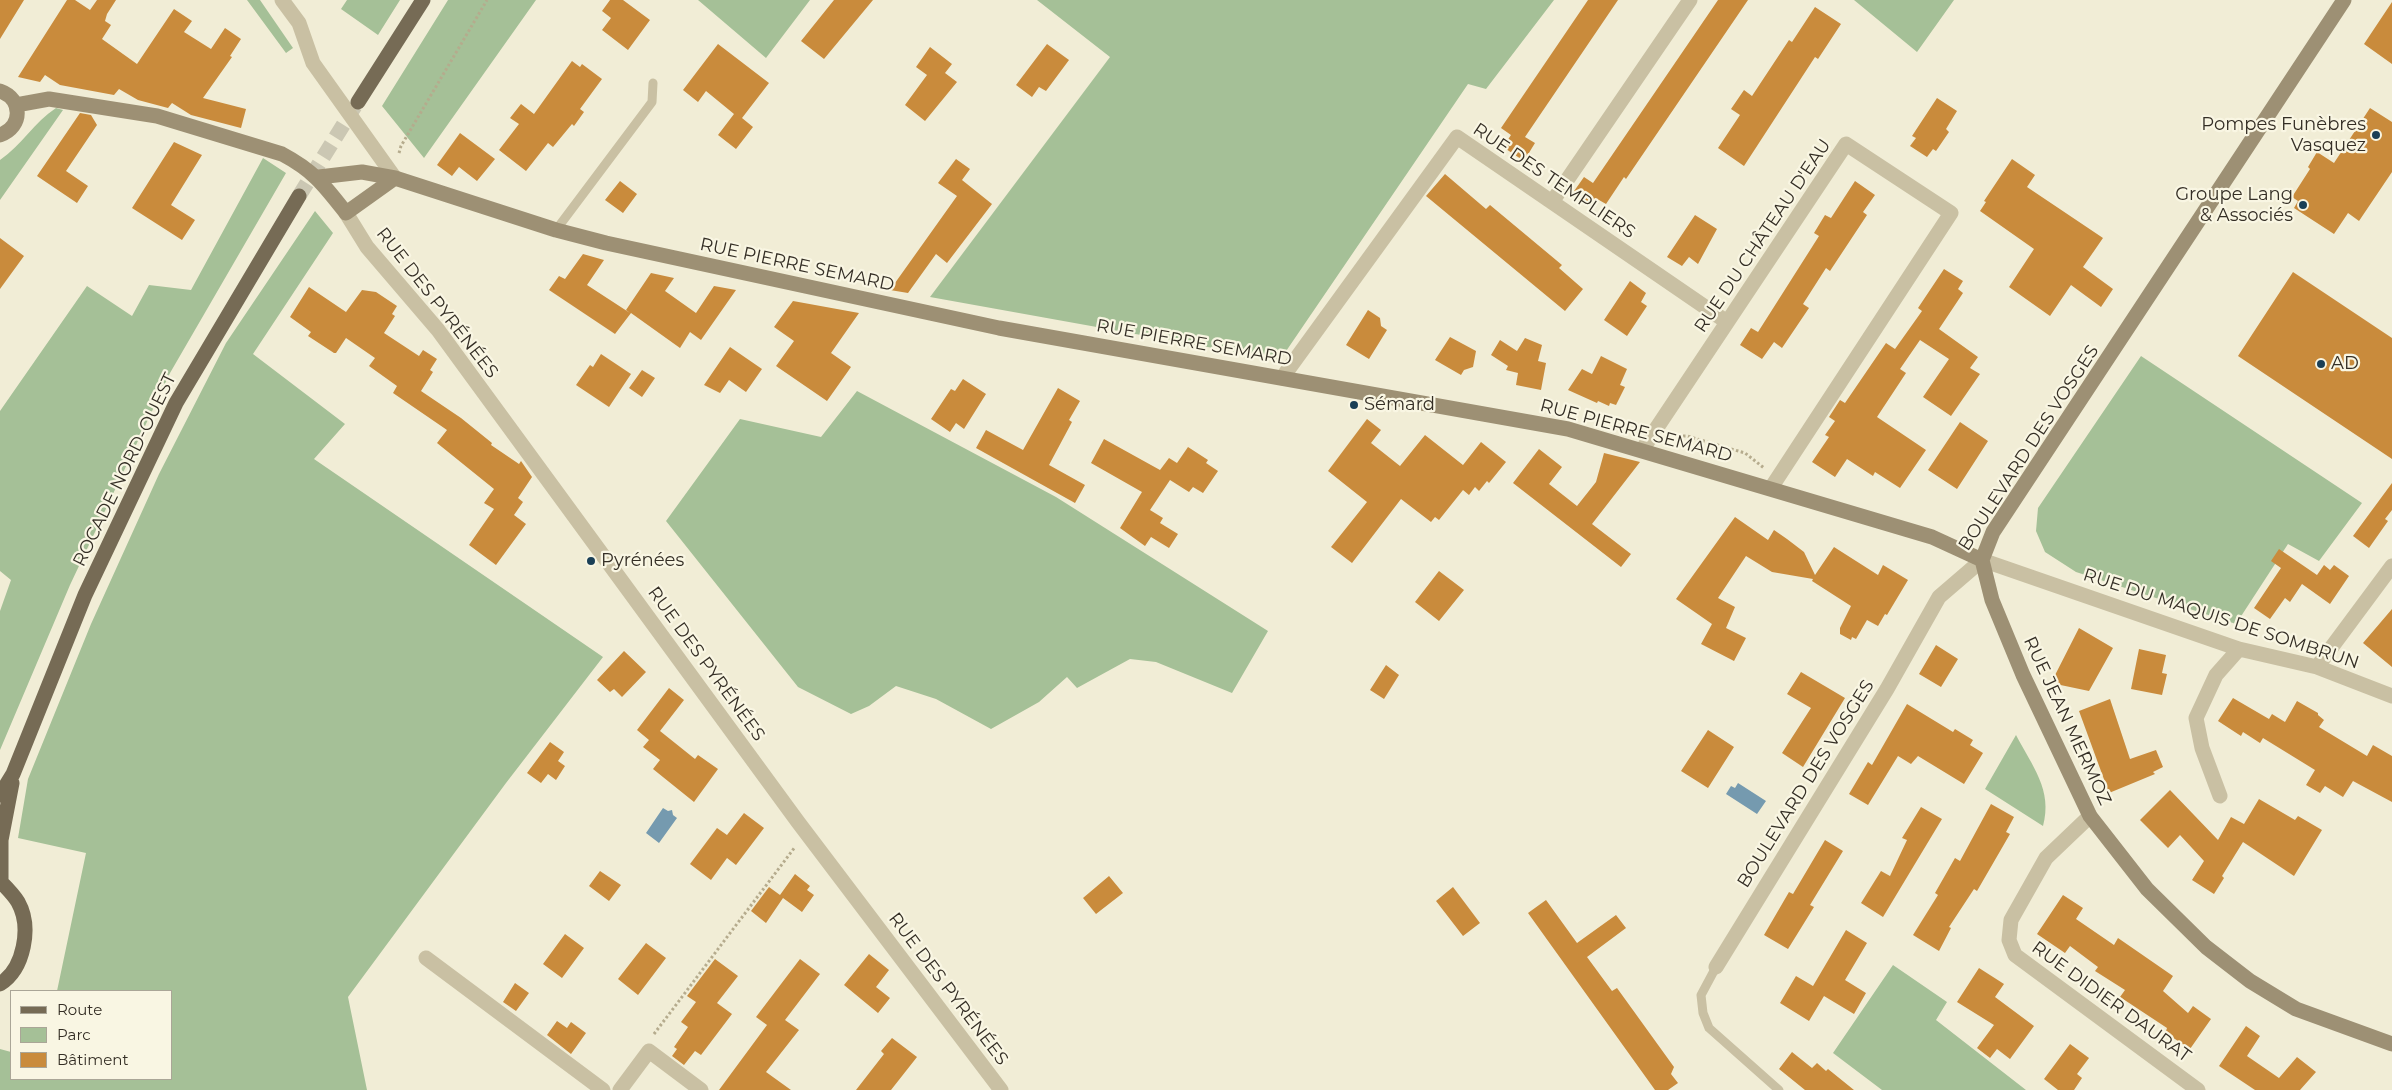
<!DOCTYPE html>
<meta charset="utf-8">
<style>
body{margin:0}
#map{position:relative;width:2392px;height:1090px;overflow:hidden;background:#f1edd6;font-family:Montserrat,sans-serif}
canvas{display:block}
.legend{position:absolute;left:10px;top:990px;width:162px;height:90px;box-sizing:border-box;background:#f9f6e3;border:1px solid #aaa697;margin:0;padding:6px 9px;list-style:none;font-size:15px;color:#342e25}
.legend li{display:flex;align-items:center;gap:10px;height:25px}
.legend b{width:25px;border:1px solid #aaa697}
</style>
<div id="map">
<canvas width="2392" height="1090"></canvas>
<ul class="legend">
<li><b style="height:6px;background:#766b55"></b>Route</li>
<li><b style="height:14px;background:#a5c097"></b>Parc</li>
<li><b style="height:14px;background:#c98b3c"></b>Bâtiment</li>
</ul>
</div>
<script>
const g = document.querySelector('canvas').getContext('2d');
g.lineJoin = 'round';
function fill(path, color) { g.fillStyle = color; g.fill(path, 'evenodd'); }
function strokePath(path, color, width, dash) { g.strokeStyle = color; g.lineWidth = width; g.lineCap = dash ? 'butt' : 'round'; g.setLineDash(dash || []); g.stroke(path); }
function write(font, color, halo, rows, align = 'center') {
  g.font = font + ' Montserrat,sans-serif'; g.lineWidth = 4.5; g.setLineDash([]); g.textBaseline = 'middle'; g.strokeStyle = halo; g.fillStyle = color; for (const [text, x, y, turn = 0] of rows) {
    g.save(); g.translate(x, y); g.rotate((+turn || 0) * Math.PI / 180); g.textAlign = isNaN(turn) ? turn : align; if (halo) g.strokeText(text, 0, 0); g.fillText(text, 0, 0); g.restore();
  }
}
const green = new Path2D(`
 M247 0H260L293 48 286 53Z
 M347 0H400L378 35 341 9Z
 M448 0H536L424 158 382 106Z
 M698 0H810L766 58Z
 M1037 0H1554L1486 89 1468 84 1280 360 930 297 1110 57Z
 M1854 0H1954L1917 52Z
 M56 108 63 110 0 200V160C22 145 34 122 56 108Z
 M263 158 286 173 170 373 70 585 0 750V611L11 580 0 571V411L87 286 132 316 149 285 191 290Z
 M315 211 333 233 253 354 345 424 314 459 603 657 506 783 348 997 367 1090H0V1049L11 1052V1079H171V991H57L86 853 18 838 28 779 91 624 159 474 226 343Z
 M2141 356 2362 503 2319 561 2288 544 2236 624 2076 572 2045 552 2036 531 2038 508Z
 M857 391 1056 497 1268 631 1232 693 1156 662 1130 659 1077 688 1067 677 1039 702 991 729 936 699 896 686 869 706 851 714 798 687 666 521 740 419 821 437Z
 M2016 735C2032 766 2053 790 2043 826L1985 789Z
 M1893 965 1947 1002 1936 1020 2026 1090H1882L1833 1053Z`);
const water = new Path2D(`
 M1738 783 1766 801 1757 814 1726 794 1731 786 1735 788Z
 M663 808 668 811 672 810 673 815 677 818 659 843 646 833Z`);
const building = new Path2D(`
 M0 0H24L0 39Z
 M67 0H75L90 10 97 0H116L107 14 105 21 111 25 102 39 137 64 174 9 192 21 184 32 211 49 225 28 241 39 230 56 232 57 203 98 246 109 241 128 191 115 172 103 168 108 138 100 119 89 114 95 60 85 45 75 40 82 18 77Z
 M610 0H623L650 20 628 50 602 30 611 18 602 11Z
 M834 0H873L824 59 801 41Z
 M1588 0H1618L1525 137 1535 143 1524 161 1503 147 1511 135 1501 128Z
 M1718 0H1748L1626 179 1624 177 1606 204 1599 200 1593 208 1572 194 1584 177 1593 183Z
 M2392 2V64L2364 44Z
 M1815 7 1841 24 1818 59 1815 57 1744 166 1718 148 1740 115 1731 109 1744 90 1752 96 1789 40 1792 42Z
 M718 44 769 83 742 118 753 127 736 149 718 135 734 114 706 91 698 102 683 90Z
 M1047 44 1069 60 1046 91 1039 87 1032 97 1016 85Z
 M930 47 952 64 945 73 957 82 925 121 905 105 927 75 916 67Z
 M572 61 580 67 582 64 602 79 580 109 584 112 574 126 572 124 553 147 548 143 526 171 499 150 519 124 510 118 521 104 534 114Z
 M1937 98 1957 111 1946 129 1949 132 1936 151 1933 149 1927 157 1910 146 1916 138 1912 136Z
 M2370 108 2392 122V172L2359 221 2348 213 2334 234 2294 208 2298 201 2292 197 2310 169 2308 167 2317 152 2334 163Z
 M80 113 91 115 97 125 66 171 88 186 77 203 37 176Z
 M460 133 495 159 477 181 459 167 452 176 437 165Z
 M174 142 202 155 171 205 195 220 182 240 132 208Z
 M956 159 970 169 962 180 992 204 947 263 936 254 908 293 890 290 957 196 938 183Z
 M2012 159 2035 175 2027 187 2103 238 2083 267 2113 289 2101 307 2071 285 2050 316 2009 287 2034 249 1980 211 1986 202 1984 201Z
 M1445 174 1486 209 1490 205 1562 265 1559 268 1583 289 1565 311 1426 196Z
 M620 181 637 194 623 213 605 200Z
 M1855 181 1875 195 1863 212 1867 215 1830 271 1826 268 1803 304 1809 308 1782 348 1774 342 1762 359 1740 345 1751 328 1758 332 1819 236 1814 233 1825 215 1831 218Z
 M1695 215 1717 229 1698 264 1689 257 1682 266 1667 257Z
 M0 238 24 256 0 289Z
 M583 254 604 260 587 285 630 313 626 310 651 273 674 278 665 291 696 313 714 286 736 290 701 340 690 332 680 348 631 313 615 334 549 290 559 276 565 279Z
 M1944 269 1963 281 1958 289 1963 293 1939 329 1978 357 1970 368 1980 374 1951 416 1923 397 1949 359 1920 340 1900 369 1906 373 1877 417 1926 450 1900 488 1875 472 1873 476 1847 459 1835 477 1812 462 1829 437 1825 435 1835 421 1829 417 1840 400 1845 403 1886 343 1895 349 1922 311 1918 308Z
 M2293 272 2392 338V459L2238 356Z
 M1630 281 1646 293 1641 302 1647 306 1627 336 1604 320Z
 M309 287 346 312 362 290 376 292 397 306 392 314 395 316 384 333 419 356 423 350 437 359 430 370 433 372 421 391 461 418 492 443 491 445 519 464 521 461 532 477 518 498 523 502 514 515 526 524 496 565 469 545 494 509 484 503 494 489 437 443 447 430 393 393 397 386 369 366 375 358 346 338 336 353H334L308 336 311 332 290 317Z
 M793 301 859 313 831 353 851 367 827 401 776 366 794 341 774 327Z
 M1368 310 1380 318 1381 326 1387 330 1369 359 1346 345Z
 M1450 337 1476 351 1473 367 1464 370 1461 375 1435 360Z
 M1525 338 1542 345 1538 361 1546 363 1541 390 1516 385 1518 373 1506 370 1508 366 1491 355 1500 340 1517 351Z
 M730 347 762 369 746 392 729 380 720 393 704 385Z
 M601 354 631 374 609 407 576 385 590 365 593 367Z
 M1601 356 1627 369 1620 385 1625 387 1616 405 1610 403 1609 406 1598 401 1597 403 1568 390 1582 369 1592 374Z
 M642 370 655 378 642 397 629 388Z
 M963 379 986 394 964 429 956 423 950 432 931 419 951 389 955 391Z
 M1058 388 1080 401 1069 420 1072 422 1049 465 1085 485 1075 503 976 448 986 430 1023 450Z
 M1367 419 1381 430 1371 443 1400 466 1425 435 1463 465 1481 442 1506 462 1489 483 1487 481 1479 491 1475 487 1469 495 1463 490 1439 520 1435 517 1431 522 1401 499 1352 563 1331 547 1367 502 1328 471Z
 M1960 422 1988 441 1957 489 1928 470Z
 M1104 439 1160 470 1169 458 1177 463 1188 447 1208 460 1206 463 1218 471 1203 493 1193 487 1189 492 1170 480 1150 510 1163 518 1160 523 1178 534 1169 548 1151 537 1145 546 1120 528 1142 492 1091 463Z
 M1539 449 1562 467 1549 484 1577 506 1596 482 1604 453 1640 462 1592 524 1631 554 1621 567 1513 483Z
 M2392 483V510L2385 519 2388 521 2369 548 2353 536Z
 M1735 517 1768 540 1774 530 1787 539 1804 552 1815 575 1834 547 1878 575 1883 565 1908 580 1887 615 1885 614 1878 626 1867 620 1856 639 1852 637 1851 640 1840 634V628L1851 606 1812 581 1813 579 1772 572 1746 556 1718 598 1735 607 1726 628 1746 638 1734 661 1701 644 1712 624 1676 599Z
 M2279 549 2317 575 2324 565 2330 570 2334 565 2349 576 2330 604 2302 584 2290 602 2285 598 2270 619 2254 608 2281 568 2271 561Z
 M1439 571 1464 590 1439 621 1415 602Z
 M2392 609V667L2363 643Z
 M2079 628 2113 648 2089 691 2051 683Z
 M1936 645 1958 659 1941 687 1919 674Z
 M2139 649 2166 655 2162 673 2167 674 2162 695 2131 689Z
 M624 651 646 672 622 697 614 689 610 692 597 680Z
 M1386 665 1399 675 1384 699 1370 690Z
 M1801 672 1845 698 1803 767 1782 753 1811 708 1787 694Z
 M669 688 684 700 660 731 695 759 698 755 718 769 694 802 653 769 660 760 643 747 649 740 637 730Z
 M2233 698 2269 719 2272 714 2285 722 2297 701 2318 713V715L2324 720 2319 727 2367 756 2373 745 2392 756V802L2353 781 2343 797 2325 786 2320 793 2306 785 2315 770 2263 738 2260 743 2243 732 2241 736 2218 721Z
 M2110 699 2130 759 2156 750 2163 767 2153 772 2155 774 2109 793 2079 711Z
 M1907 704 1953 732 1955 729 1973 740 1970 745 1983 753 1964 784 1918 756 1911 764 1898 756 1868 805 1849 794 1868 762 1872 765Z
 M1708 730 1734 747 1708 788 1681 771Z
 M550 742 564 752 558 761 565 766 556 780 548 774 541 783 527 773Z
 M2170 790 2218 840 2231 817 2244 824 2259 799 2295 820 2298 816 2322 830 2294 876 2243 842 2222 876 2224 878 2214 894 2192 880 2204 861 2180 835 2168 848 2140 820Z
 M1991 804 2014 817 2006 832 2010 834 1977 891 1974 889 1949 927 1951 928 1939 951 1913 935 1938 895 1935 893 1955 858 1960 861Z
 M1921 807 1942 819 1883 917 1861 903 1881 871 1890 876 1907 840 1902 838Z
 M744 813 764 828 736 865 727 858 711 880 690 864 717 828 727 835Z
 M1825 840 1843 851 1810 905 1814 907 1788 949 1764 935 1789 892 1793 894Z
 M600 871 621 885 609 901 589 886Z
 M795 874 810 886 807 890 814 895 802 912 783 898 766 923 751 911 769 887 780 895Z
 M1109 876 1123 893 1096 914 1083 898Z
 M1453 887 1480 923 1463 936 1436 901Z
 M2063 895 2083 908 2076 919 2114 945 2118 938 2173 976 2163 991 2188 1013 2193 1006 2211 1019 2190 1049 2172 1037 2173 1036 2166 1031 2167 1028 2120 997 2125 990 2095 971 2098 967 2070 946 2065 953 2037 934Z
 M1546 900 1577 943 1616 915 1626 928 1587 957 1612 991 1617 988 1674 1067 1671 1074 1678 1083 1668 1090H1655L1528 913Z
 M1846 930 1867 943 1845 980 1866 993 1854 1014 1824 996 1809 1021 1780 1003 1796 976 1813 986Z
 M565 934 584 948 562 978 543 964Z
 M646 943 666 958 638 995 618 979Z
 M869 954 889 970 876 987 890 998 878 1013 844 985Z
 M715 959 738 976 717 1003 732 1014 701 1055 695 1051 684 1065 672 1056 677 1049 674 1047 688 1027 681 1022 696 1002 687 996Z
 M800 959 820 974 785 1020 799 1030 766 1072 791 1090H719L767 1025 756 1017Z
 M1979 968 2004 984 1995 997 2034 1026 2010 1059 1997 1049 1990 1058 1977 1048 1994 1025 1957 1002Z
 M515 983 529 993 516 1011 503 1002Z
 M557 1021 567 1028 571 1022 586 1033 571 1054 547 1035Z
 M2246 1026 2260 1036 2247 1056 2279 1078 2297 1057 2316 1072 2300 1090H2255L2219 1066Z
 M892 1038 917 1057 891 1090H856L884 1054 881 1051Z
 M2070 1044 2089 1058 2077 1074 2082 1078 2074 1090H2058L2044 1079Z
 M1792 1052 1812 1068 1817 1063 1826 1071 1828 1069 1854 1090H1805L1779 1069Z`);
const primaryTunnel = new Path2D(`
 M299 196 355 106`);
const path = new Path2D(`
 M399 153 401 146 487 0
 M1673 436H1687L1745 453 1764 468
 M654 1034 795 847`);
const lane = new Path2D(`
 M556 230 652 102 653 83
 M1716 967 1701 995 1703 1013 1709 1028 1779 1090`);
const street = new Path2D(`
 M282 0 299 23 313 63 395 178
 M1552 202 1690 0
 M346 213 367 247 438 330 798 822 1001 1090
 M1282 378 1457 137 1727 322
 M1642 450 1846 144 1951 213 1771 488
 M2317 667 2392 566
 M2220 796 2202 748 2196 718 2216 675 2239 649
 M2090 816 2046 858 2011 920 2009 940 2015 955 2198 1090
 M426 958 603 1090
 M1716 967 1887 689 1939 597 1982 560 2239 649 2317 667 2392 696
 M620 1090 649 1051 701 1090`);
const secondary = new Path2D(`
 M0 91C23 99 23 127 0 135
 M16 105 49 99 157 116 282 154C314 171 324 185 346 213L395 178
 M319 177 362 172 395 178 556 230 606 243 999 328 1568 429 1932 537 1982 560
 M1982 560 1993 532 2344 0
 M1982 560 1992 600 2023 675 2090 816 2147 889 2206 947 2250 981 2296 1009 2392 1044`);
const primary = new Path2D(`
 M358 102 423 0
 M0 795 13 774 85 595 176 403 299 196
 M0 881C6 887 14 895 18 902 32 927 24 969 0 984
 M1 882V840L12 783`);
const markers = [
 [2376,135,5,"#1a3f56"],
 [2303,205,5,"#1a3f56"],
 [2321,364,5,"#1a3f56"],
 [1354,405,5,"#1a3f56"],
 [591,561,5,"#1a3f56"]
];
const poiNames = [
 ["Pompes Funèbres",2366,125,"right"],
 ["Vasquez",2366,146,"right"],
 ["Groupe Lang",2293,195,"right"],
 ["& Associés",2293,216,"right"],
 ["AD",2331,364],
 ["Sémard",1364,405],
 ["Pyrénées",601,561]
];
const streetNames = [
 ["RUE DES TEMPLIERS",1554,181,34],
 ["RUE DU CHÂTEAU D'EAU",1763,236,-56],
 ["RUE PIERRE SEMARD",797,265,12],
 ["RUE DES PYRÉNÉES",437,303,52],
 ["RUE PIERRE SEMARD",1194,343,10],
 ["RUE PIERRE SEMARD",1636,431,15],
 ["BOULEVARD DES VOSGES",2029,448,-57],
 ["ROCADE NORD-OUEST",125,470,-64],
 ["RUE DU MAQUIS DE SOMBRUN",2221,619,18],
 ["RUE DES PYRÉNÉES",706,664,54],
 ["RUE JEAN MERMOZ",2067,721,65],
 ["BOULEVARD DES VOSGES",1806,784,-58],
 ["RUE DES PYRÉNÉES",948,989,53],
 ["RUE DIDIER DAURAT",2111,1002,36]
];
fill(green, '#a5c097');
fill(water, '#759aaf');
fill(building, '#c98b3c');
strokePath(primaryTunnel, '#cbc7b3', 15, [15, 8]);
strokePath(path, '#b5ab8d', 3, [2.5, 2.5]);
strokePath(lane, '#c9c0a3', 9);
strokePath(street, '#c9c0a3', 15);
strokePath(secondary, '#9d9074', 15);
strokePath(primary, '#766b55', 15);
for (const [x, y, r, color] of markers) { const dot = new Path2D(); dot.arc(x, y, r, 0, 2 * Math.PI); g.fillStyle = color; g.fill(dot); strokePath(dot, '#f9f6e3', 2); }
write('18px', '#342e25', '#f9f6e3', poiNames, 'left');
write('18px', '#342e25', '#f9f6e3', streetNames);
</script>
